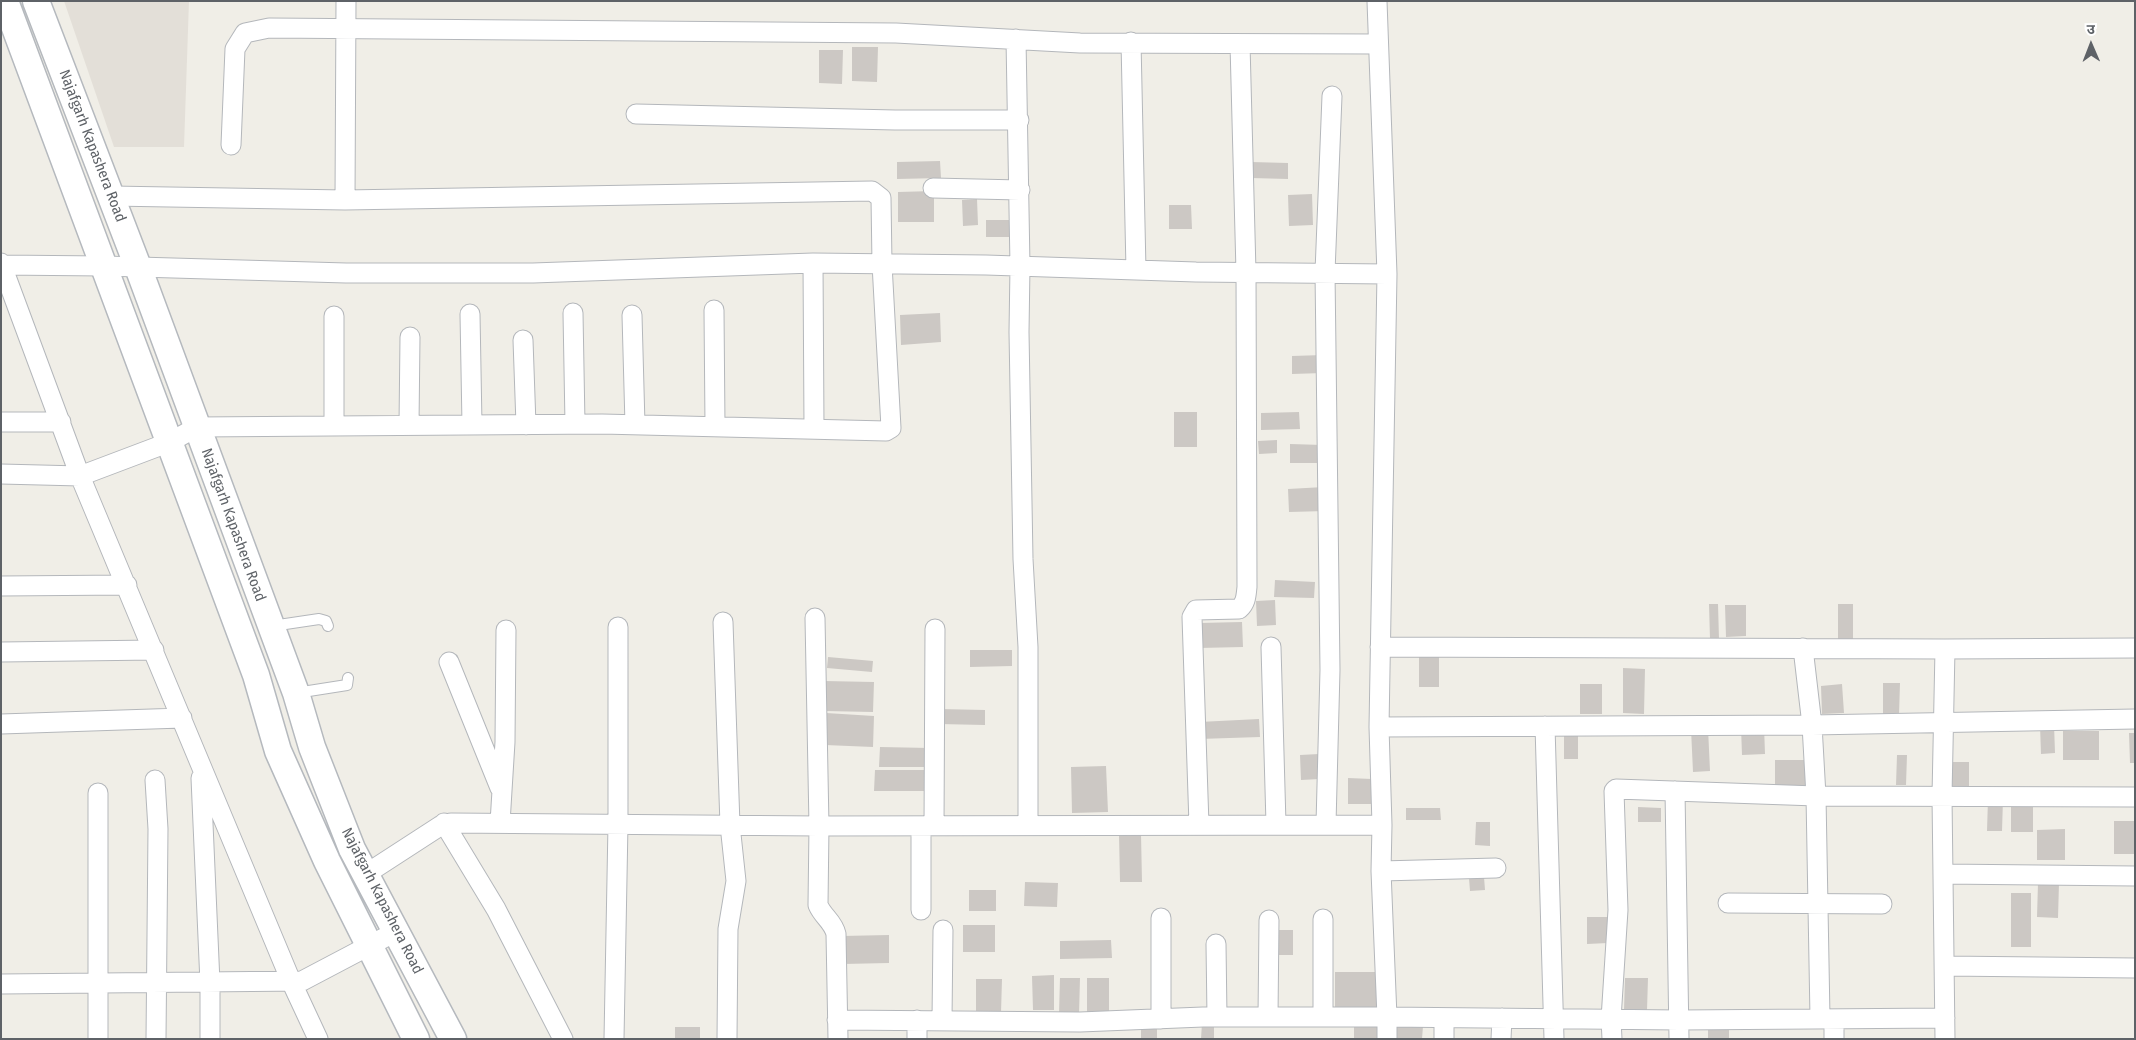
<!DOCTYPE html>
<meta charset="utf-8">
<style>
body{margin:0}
#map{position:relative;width:2136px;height:1040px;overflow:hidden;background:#f0eee7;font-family:"Fira Sans Condensed","Noto Sans Devanagari",sans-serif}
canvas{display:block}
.frame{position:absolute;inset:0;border:2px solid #5e6267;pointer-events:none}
.north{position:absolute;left:2066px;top:20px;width:50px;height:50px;-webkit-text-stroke:4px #fff;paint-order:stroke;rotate:359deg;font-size:14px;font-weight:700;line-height:20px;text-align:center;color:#5e6267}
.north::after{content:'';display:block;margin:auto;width:18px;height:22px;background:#5e6267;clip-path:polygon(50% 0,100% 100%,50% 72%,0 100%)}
</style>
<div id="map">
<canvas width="2136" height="1040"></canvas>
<div class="frame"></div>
<div class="north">उ</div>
</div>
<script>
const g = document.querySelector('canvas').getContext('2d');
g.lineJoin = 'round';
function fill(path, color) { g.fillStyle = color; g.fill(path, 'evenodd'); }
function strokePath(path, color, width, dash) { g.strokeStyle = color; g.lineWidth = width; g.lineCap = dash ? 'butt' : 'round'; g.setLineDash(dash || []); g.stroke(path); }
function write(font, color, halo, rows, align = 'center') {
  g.font = font + ' "Fira Sans Condensed",sans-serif'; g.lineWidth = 4.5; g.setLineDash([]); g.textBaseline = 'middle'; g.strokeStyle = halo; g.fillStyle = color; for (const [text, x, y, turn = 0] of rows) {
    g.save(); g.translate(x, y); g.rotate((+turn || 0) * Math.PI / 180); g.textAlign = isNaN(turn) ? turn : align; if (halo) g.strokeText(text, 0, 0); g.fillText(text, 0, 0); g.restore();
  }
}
const education = new Path2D(`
 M64 1H189L184 147H114Z`);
const building = new Path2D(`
 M852 47H878L877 82 852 81Z
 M819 50H843L842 84 819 83Z
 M940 161 941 178 897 179V162Z
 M1251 162 1288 163V179L1251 178Z
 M934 191V222H898V192Z
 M1312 194 1313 225 1289 226 1288 195Z
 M977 199 978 225 963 226 962 200Z
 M1169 205H1191L1192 229H1169Z
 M986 220H1012V237H986Z
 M940 313 941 342 901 345 900 315Z
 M1323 355V373L1292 374V356Z
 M1174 412H1197V447H1174Z
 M1299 412 1300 429 1261 430V413Z
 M1277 440V453L1259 454 1258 441Z
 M1290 444 1323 445V463H1290Z
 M1324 487 1326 511 1289 512 1288 489Z
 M1275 580 1315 582 1314 598 1274 597Z
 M1275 600 1276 625 1257 626 1256 601Z
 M1709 604H1718L1719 639H1710Z
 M1838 604H1853V640H1838Z
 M1725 605H1746V636L1726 637Z
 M1242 622 1243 647 1199 648V623Z
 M970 650H1012V666L970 667Z
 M1419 656H1439V687H1419Z
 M828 657 873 661 872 672 827 668Z
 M1623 668 1645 669 1644 714 1623 713Z
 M824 681 874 682 873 712 824 711Z
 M1883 683H1900L1899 715H1883Z
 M1580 684H1602V714H1580Z
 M1842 684 1844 713 1822 714 1821 686Z
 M939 709 985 710V725L939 724Z
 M826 713 874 716 873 747 825 745Z
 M1259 719 1260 737 1199 739V722Z
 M2054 724 2055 753 2041 754 2040 725Z
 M1764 726 1765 754 1742 755 1741 727Z
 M1564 727H1578V759H1564Z
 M1708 728 1710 771 1693 772 1691 729Z
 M2063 731H2099V760H2063Z
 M2129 733H2135V763H2130Z
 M880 747 930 748 929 767H879Z
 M1319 754 1320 779 1301 780 1300 755Z
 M1897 755H1907L1906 785H1896Z
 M1775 760H1807V792L1775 791Z
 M1948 762H1969V793H1948Z
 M1106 766 1108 812 1072 813 1071 767Z
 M875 770H934V791H874Z
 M1348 778 1372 779 1371 804H1348Z
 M1988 799H2003L2002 831H1987Z
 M2033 802V832H2011V803Z
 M1638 807 1661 808V822H1638Z
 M1406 808H1440L1441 820H1406Z
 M2114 821H2135V854H2114Z
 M1476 822H1490V846L1475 845Z
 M2065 829V860H2037V830Z
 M1119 834H1141L1142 882H1120Z
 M1484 877 1485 890 1470 891 1469 878Z
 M1025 882 1058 883 1057 907 1024 906Z
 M2038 883H2059L2058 918 2037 917Z
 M969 890H996V911H969Z
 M2011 893H2031V947H2011Z
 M1587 917H1607L1608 943 1587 944Z
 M963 925H995V952H963Z
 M1277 930H1293V955H1278Z
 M889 935V963L843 964 842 936Z
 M1111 940 1112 958 1060 959V941Z
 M1335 972H1380L1379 1009H1335Z
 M1054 975V1010H1033L1032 976Z
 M1060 978H1080L1079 1015H1059Z
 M1087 978H1109V1013L1087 1012Z
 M1625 978H1648L1647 1010H1624Z
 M976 979H1002L1001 1013H976Z
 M1354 1022H1383V1039H1354Z
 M1729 1022V1039H1708V1023Z
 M1202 1023H1214V1039H1201Z
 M1141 1025H1157V1039H1141Z
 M1395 1025 1423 1026 1422 1039H1394Z
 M675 1027H700V1039H675Z`);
const service = new Path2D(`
 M272 626 319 619 326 621 328 626
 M296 693 347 685 348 678`);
const minor = new Path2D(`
 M1377 1 1387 274
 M1016 39 1020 266 1019 332 1023 559 1028 647V825
 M1131 42 1136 270
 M636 114 895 120H1019
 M231 145 235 49 245 33 269 28 896 33 1080 43 1377 44
 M933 188 1020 190
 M111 196 345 200
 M1 263 80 476 291 981 318 1039
 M813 263 814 428
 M1 265 104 266 346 273H533L813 263 986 265 1196 272 1387 274 1379 727 1382 825 1381 871 1387 1017 1680 1020 1945 1018
 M714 310 715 426
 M573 313 575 424
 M470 314 472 425
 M632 315 635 425
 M523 340 526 425
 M1 422H61
 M409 425 410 337
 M334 426V316
 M1 474 80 476 170 442 197 427 602 424 886 431 891 428 882 264 881 198 872 191 345 200 346 1
 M1 586 127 585
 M815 618 819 826 818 905C823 917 833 921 836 934L838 1039
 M723 622 730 825 736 881 728 929 727 1039
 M1271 647 1276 824
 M1380 647 1945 649
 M1803 648 1812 725 1816 796 1820 1018
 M1 652 154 650
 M449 662 500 788
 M1 724 182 718
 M1545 726 1554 1039
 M1379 727 1812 725 2135 719
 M201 778 210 983V1039
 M155 780 158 829 156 1039
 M1675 791 1679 1039
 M98 793V1039
 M444 823 496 909 563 1039
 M500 823 505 742 506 630
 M1326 824 1330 670 1325 272 1332 96
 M1199 825 1192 617 1196 610 1239 609C1246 603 1246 596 1247 587L1246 272 1240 44
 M921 826V910
 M934 826 935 629
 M1381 871 1496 868
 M366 874 440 826 451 823 819 826 1382 825
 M1943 874 2135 876
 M1728 903 1882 904
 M1216 944 1217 1017
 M1945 966 2135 968
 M1 984 302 981 397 931
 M1268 1017 1269 920
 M1323 1017V919
 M1161 1019V918
 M837 1020 1080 1022 1203 1017H1387V1039
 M917 1020V1039
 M942 1020 943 930
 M614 1039 618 824V627
 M1444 1039V1018
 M1501 1039 1502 1018
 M1612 1039 1611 1019 1618 910 1614 791 1616 789 1816 796 2135 797
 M1834 1039V1019
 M1945 1039 1942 796 1945 649 2135 648`);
const secondary = new Path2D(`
 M5 1 256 675 278 751 327 861 416 1039
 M36 1 138 267 296 693 312 747 352 849 453 1039`);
const streetNames = [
 ["Najafgarh Kapashera Road",92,146,69],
 ["Najafgarh Kapashera Road",233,525,70],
 ["Najafgarh Kapashera Road",382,901,63]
];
fill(education, '#e3dfd8');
fill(building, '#ccc8c4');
strokePath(service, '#b4b7bb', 12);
strokePath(minor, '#b4b7bb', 21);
strokePath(secondary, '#b5b9be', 29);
strokePath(service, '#fff', 10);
strokePath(minor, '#fff', 19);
strokePath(secondary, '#fff', 26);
write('15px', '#5e6267', '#fff', streetNames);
</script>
